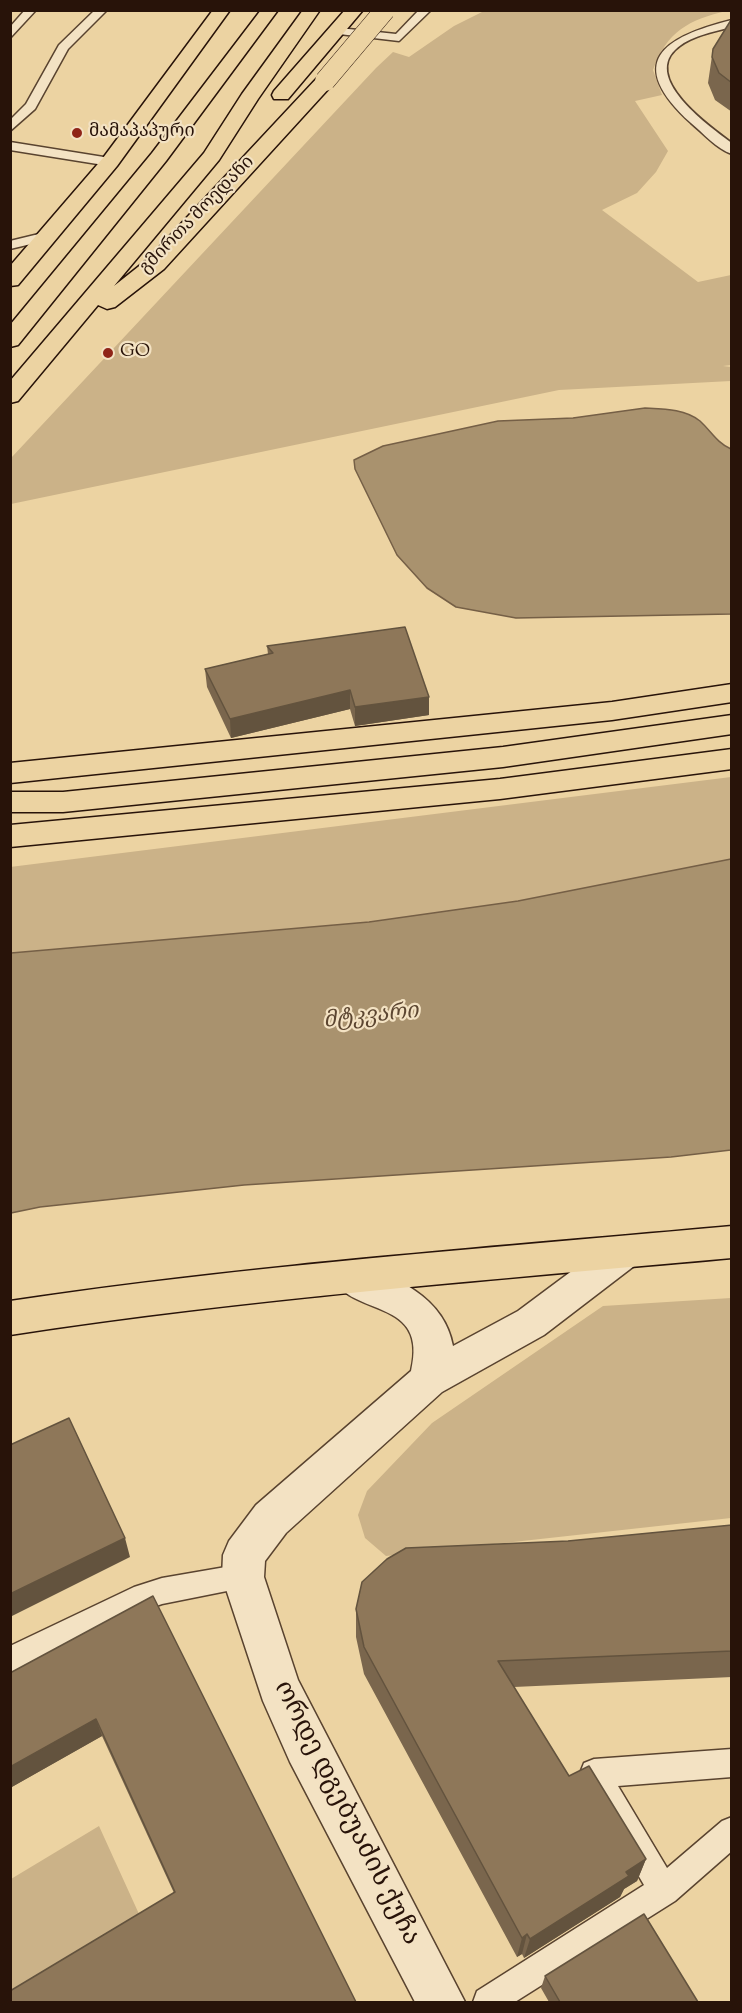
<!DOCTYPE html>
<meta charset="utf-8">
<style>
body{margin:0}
#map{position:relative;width:742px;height:2013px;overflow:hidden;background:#ecd3a2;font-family:"Sorts Mill Goudy",serif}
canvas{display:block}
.frame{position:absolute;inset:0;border:12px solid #281309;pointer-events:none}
</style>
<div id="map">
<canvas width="742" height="2013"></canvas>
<div class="frame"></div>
</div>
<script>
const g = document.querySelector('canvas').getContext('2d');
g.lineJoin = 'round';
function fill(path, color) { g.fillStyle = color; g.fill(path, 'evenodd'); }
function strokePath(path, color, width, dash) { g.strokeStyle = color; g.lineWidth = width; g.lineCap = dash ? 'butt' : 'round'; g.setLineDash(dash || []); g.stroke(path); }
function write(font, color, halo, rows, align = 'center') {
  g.font = font + ' "Sorts Mill Goudy","Noto Serif Georgian",serif'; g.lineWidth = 4.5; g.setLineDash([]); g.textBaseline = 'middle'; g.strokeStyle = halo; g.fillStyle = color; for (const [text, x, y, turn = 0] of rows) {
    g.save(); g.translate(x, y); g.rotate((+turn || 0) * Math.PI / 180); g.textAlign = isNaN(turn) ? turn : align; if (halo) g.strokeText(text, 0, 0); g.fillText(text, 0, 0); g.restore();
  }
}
const green = new Path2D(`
 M484 11H726C689 20 667 31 653 70L662 95 635 101 668 151 656 172 637 193 602 210 698 282 731 275V365L723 366 731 367V381L559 390 11 504V458L376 68 393 52 409 57 454 26Z
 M731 777V859L518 901 369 922 11 953 10 867Z
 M731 1298V1518L386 1556 365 1538 358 1515 367 1491 432 1423 603 1306Z
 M99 1826 139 1914 11 1993V1879Z`);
const water = new Path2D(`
 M645 408C664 409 685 409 700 421 711 431 717 443 731 449V614L516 618 456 607 427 588 397 555 355 469 354 460 383 446 498 421 573 418Z
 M731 859V1150L671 1157 244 1185 40 1207 11 1213V953L369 922 518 901Z`);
const lane = new Path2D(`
 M25 10H36L10 38V27Z
 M95 10H107L68 49 35 109 10 131V120L26 104 59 45Z
 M419 10H431L399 41 339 34 333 31 339 28 396 34Z
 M732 20V27C713 32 689 36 675 50 644 80 710 127 732 143V154C717 149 703 133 691 123 624 62 663 37 732 20Z
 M10 142 110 158 116 162 110 166 10 150Z
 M47 232 54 236 52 239 10 249V241Z
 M243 1564 252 1568 256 1577 252 1586 162 1604 139 1612 10 1675V1646L134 1587 162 1578Z
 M732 1749V1777L618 1786 667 1868 722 1821 732 1817V1851L675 1901 515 2002H473L477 1991 644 1885 584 1783 580 1773 584 1763 594 1759Z`);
const street = new Path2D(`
 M625 1236 638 1241 643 1252 638 1263 544 1335 442 1392 286 1533 265 1561 264 1577 298 1680 465 2002H415L290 1762 263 1701 222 1577 223 1555 229 1541 256 1505 411 1371C429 1297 352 1318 332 1277L338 1266 351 1261C395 1277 444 1296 453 1346L518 1311 612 1241Z`);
const primary = new Path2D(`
 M213 10H230L117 166 18 285 10 286V266L103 158Z
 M261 10H278L166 161 18 345 10 347V325L152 153Z
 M303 10H320L258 99 219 160 114 286 148 259 318 77H332L334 81 332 85 164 269 115 307 107 309 98 305 18 401 10 403V381L204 153 242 94Z
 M345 10H363L288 99H274L272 95 274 91Z
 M732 715V734L503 767 63 812H10V792H63L503 747Z
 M732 1226V1258C491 1280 249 1298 10 1335V1301C249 1265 491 1248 732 1226Z`);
const highway = new Path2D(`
 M732 684V702L612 720 10 783V763L612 702Z
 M732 749V769L500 799 10 847V825L500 779Z`);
const primaryBridge = new Path2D(`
 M325 81 385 10`);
const wall = new Path2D(`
 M732 20V112L715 100 708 83 713 49Z
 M267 646 429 697V715L355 726 350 709 231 738 207 687 205 669 268 654Z
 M732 1525V1677L514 1687 569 1776 646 1859 637 1881 624 1889 620 1897 524 1958 522 1954 517 1957 364 1674 356 1637V1609L568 1541Z
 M153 1596 356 2002 174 1893 102 1736 10 1788V1673Z
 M545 1976 698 2002H549L541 1988Z`);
const shadedWall = new Path2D(`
 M350 690V709L231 738 230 719Z
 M429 697V715L355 726V707Z
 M125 1538 130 1557 10 1617V1594Z
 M96 1719 102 1736 10 1788V1767Z
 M646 1859 637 1881 624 1889 620 1897 524 1958 530 1939 626 1872Z
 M527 1934 522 1954 517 1957 522 1938Z`);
const building = new Path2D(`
 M731 20H732V83L719 73 712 57 713 49Z
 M405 627 429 697 355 707 350 690 230 719 205 669 273 653 267 646Z
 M69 1418 125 1538 10 1594V1445Z
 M732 1525V1651L498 1661 569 1776 589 1766 646 1859 626 1872 629 1876 530 1939 527 1934 522 1938 364 1647 356 1609 362 1582 387 1559 406 1548 568 1541Z
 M153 1596 356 2002H10V1991L175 1892 96 1719 10 1767V1673Z
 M644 1914 698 2002H560L545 1976Z`);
const markers = [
 [77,133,6,"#8f2418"],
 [108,353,6,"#8f2418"]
];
const farPoinames = [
 ["მამაპაპური",89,133],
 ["GO",120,353]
];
const farStreetnames = [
 ["გმირთა მოედანი",198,216,-46]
];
const waterNames = [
 ["მტკვარი",371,1018,-6]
];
const nearStreetnames = [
 ["ორდე დგებუაძის ქუჩა",345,1814,63]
];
fill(green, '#cbb288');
fill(water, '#a9926e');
strokePath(water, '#755f46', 1.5);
strokePath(lane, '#59432f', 3);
strokePath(street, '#59432f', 3);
strokePath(primary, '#281309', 3);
strokePath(highway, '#281309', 3);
fill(lane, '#f3e2c3');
fill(street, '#f3e2c3');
fill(primary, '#ecd3a2');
fill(highway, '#ecd3a2');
strokePath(primaryBridge, '#281309', 21, []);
strokePath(primaryBridge, '#ecd3a2', 20);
fill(wall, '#7a664d');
fill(shadedWall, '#63533e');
fill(building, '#8e7759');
strokePath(building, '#63533e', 1.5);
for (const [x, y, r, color] of markers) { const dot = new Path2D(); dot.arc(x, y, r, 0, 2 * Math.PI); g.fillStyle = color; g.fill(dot); strokePath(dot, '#f3e2c3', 2); }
write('18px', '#281309', '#f3e2c3', farPoinames, 'left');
write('18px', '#281309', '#f3e2c3', farStreetnames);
write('italic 22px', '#5c4631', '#f3e2c3', waterNames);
write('26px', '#281309', '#f3e2c3', nearStreetnames);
</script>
